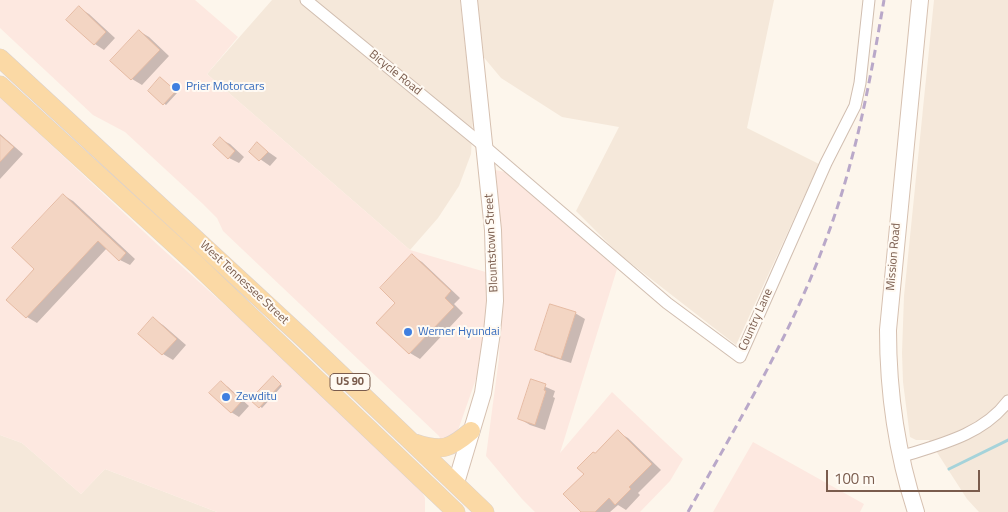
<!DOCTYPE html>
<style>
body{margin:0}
#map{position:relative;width:1008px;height:512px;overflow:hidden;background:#fdf6ec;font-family:"Titillium Web",sans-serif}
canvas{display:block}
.scale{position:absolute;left:826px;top:470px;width:154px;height:22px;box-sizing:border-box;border:2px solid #7a5c4d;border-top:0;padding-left:6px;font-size:15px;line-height:18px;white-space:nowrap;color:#7a5c4d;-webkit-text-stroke:4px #fffaf3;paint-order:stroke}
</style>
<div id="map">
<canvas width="1008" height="512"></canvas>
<div class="scale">100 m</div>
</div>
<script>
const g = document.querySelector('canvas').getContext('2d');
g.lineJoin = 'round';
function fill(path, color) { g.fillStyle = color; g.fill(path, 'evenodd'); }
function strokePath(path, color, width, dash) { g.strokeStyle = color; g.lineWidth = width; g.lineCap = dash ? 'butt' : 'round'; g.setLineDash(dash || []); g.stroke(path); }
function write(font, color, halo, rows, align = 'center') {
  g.font = font + ' "Titillium Web",sans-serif'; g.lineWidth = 4; g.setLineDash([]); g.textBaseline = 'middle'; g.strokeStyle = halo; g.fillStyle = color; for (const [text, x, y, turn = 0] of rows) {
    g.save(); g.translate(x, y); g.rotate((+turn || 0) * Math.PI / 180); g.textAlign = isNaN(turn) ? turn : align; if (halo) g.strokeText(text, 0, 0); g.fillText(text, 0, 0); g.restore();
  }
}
const residential = new Path2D(`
 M272 0H460L473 119 471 154 459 186 438 218 410 250 207 74Z
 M476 0H774L747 128 819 164 736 345 619 254 576 211 619 127 562 117 501 78 481 54Z
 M934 0H1008V512H979L967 499 929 440H916L910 437 903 382 902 353 904 296Z
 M0 435 22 443 81 494 105 469 217 512H0Z`);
const commercial = new Path2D(`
 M0 0H195L238 37 207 74 410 250 489 273 488 310 478 373 456 436 442 442 439 436 223 231 217 218 203 204 125 132 93 115 0 28Z
 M0 97 158 245 247 325 419 486 425 498V512H217L105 469 81 494 22 443 0 435Z
 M495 170 510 173 617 269 560 453 612 392 683 459 670 481 640 512H535L522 499 486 456 499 358 502 296Z
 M753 442 864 504 860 512H713Z`);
const shadow = new Path2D(`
 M79 8 89 14 115 38 104 50 95 44Z
 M139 31 149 37 169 56 142 85 132 79 112 61Z
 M162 80 177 93 166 105 149 91Z
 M0 134 23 154 0 179Z
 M220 139 230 144 244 157 239 163 229 158Z
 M257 144 277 158 270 166 250 152Z
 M63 195 73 201 135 259 130 265 120 260 107 248 37 323 27 317 8 300 36 269Z
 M412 256 422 262 460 298 454 304 463 313 420 359 410 353 378 323 397 303Z
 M575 313 585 319 571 363 546 355 536 349Z
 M153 319 163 325 186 345 173 360 163 354 140 334Z
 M275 379 282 386 262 408 252 400Z
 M532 381 555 391 553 397 555 398 545 430 530 425 520 419Z
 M221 383 228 387 249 406 239 417 231 412Z
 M618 432 628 438 661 470 638 493 640 495 626 510 618 505 610 512H583L585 474 596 454Z`);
const stream = new Path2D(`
 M949 469 1008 440`);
const building = new Path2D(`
 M79 6 106 32 94 45 66 20Z
 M139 30 160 50 131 80 110 61Z
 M160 77 176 91 163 105 148 91Z
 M0 135 14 147 0 162Z
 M220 137 235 151 228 159 213 145Z
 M257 142 268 152 259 161 249 152Z
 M63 194 126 253 119 261 98 241 26 318 6 300 34 269 12 248Z
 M412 254 451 291 445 298 454 307 409 354 376 323 395 303 380 288Z
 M550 304 576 312 561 359 535 350Z
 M153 317 177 339 162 355 138 334Z
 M273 376 281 384 259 408 250 400Z
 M531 379 546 384 544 390 546 391 535 425 518 419Z
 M221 381 242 401 231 413 209 393Z
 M618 430 652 464 629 487 631 489 615 505 609 498 595 512H581L563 494 584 474 577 468 593 452 595 453Z`);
const minor = new Path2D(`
 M306 0 484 146 667 303 740 357 826 163 855 106 860 83 869 0
 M900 457C938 445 983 435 1008 401`);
const secondary = new Path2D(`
 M456 483 483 393 492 332 495 301 493 230 469 0
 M916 512C896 451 888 394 888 330L920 0`);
const primary = new Path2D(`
 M0 58 304 339 485 512
 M0 85 197 265 456 512
 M415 443C442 452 450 449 471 431`);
const rail = new Path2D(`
 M688 512C737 424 790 337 825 242 855 164 870 82 884 0`);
const markers = [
 [176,87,5,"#3f7fe0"],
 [408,332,5,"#3f7fe0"],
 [226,397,5,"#3f7fe0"]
];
const shields = [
 [350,382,40]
];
const shieldNames = [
 ["US 90",350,382]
];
const streetNames = [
 ["Bicycle Road",395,73,39],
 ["Blountstown Street",492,243,-93],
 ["Mission Road",894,257,-85],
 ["West Tennessee Street",244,283,43],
 ["Country Lane",756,320,-66]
];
const shopNames = [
 ["Prier Motorcars",186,87],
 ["Werner Hyundai",418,332],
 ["Zewditu",236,397]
];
fill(residential, '#f5e8da');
fill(commercial, '#fde8e0');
fill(shadow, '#0003');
strokePath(stream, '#a5d3da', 3);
fill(building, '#f3d5c3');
strokePath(building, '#e6bba3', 1);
strokePath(minor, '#d1beb0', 13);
strokePath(secondary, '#d6c0b0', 18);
strokePath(primary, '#dad1cd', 19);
strokePath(minor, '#fff', 11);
strokePath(secondary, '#fff', 16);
strokePath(primary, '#fbd9a5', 18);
strokePath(rail, '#b9a8c9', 3, [8, 5]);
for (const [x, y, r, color] of markers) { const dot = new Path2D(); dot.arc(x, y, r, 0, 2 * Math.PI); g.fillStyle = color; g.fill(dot); strokePath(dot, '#fffaf3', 2); }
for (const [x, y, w] of shields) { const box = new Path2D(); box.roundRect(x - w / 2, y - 8.5, w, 17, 4); g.fillStyle = '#fffaf3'; g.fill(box); strokePath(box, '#7a5c4d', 1); }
write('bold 11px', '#7a5c4d', null, shieldNames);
write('12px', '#7a5c4d', '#fffaf3', streetNames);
write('12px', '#366cbe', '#fffaf3', shopNames, 'left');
</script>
